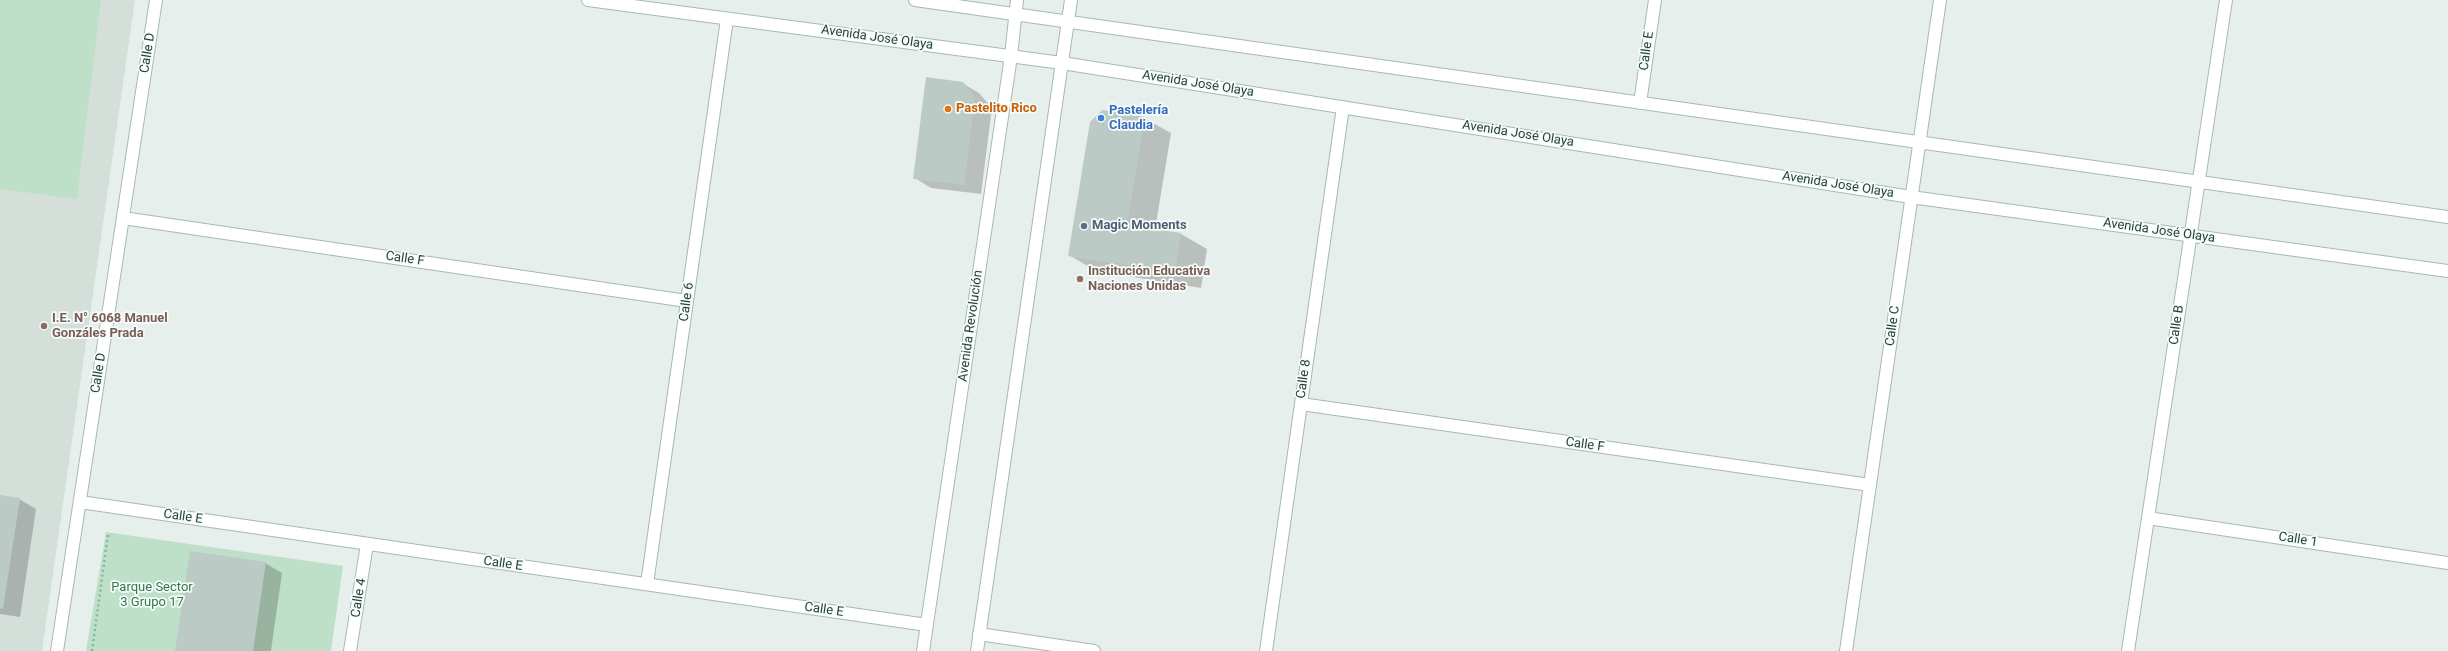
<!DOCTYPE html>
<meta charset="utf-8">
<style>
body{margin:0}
canvas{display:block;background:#e6efeb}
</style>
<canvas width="2448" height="651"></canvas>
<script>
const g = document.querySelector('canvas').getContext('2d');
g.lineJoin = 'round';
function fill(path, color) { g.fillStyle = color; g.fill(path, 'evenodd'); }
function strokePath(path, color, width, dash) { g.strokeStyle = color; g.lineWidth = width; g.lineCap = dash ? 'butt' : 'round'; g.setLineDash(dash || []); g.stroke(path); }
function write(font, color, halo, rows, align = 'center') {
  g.font = font + ' Roboto,sans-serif'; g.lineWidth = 3.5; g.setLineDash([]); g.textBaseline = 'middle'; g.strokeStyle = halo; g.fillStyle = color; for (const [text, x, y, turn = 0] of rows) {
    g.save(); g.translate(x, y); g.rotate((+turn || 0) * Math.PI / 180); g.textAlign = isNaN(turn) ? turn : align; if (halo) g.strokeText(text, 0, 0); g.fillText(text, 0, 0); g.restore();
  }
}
const built = new Path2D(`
 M0 0H135L42 651H0Z`);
const green = new Path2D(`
 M0 0H101L77 199 0 189Z
 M106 532 343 566 331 651H86Z`);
const shadow = new Path2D(`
 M962 83 979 93 992 108 981 194 931 188 915 178Z
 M1144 118 1171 133 1155 230 1181 234 1207 249 1201 288 1096 271 1069 255Z
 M0 496 19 499 36 509 20 617 0 614Z
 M265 563 282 573 271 651H176Z`);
const building = new Path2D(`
 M926 77 963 82 975 97 964 185 913 179Z
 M1102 110 1145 117 1127 225 1181 233 1175 273 1068 256 1090 122Z
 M0 495 20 498 3 609 0 608Z
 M190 551 266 562 253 651H175Z`);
const path = new Path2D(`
 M92 651 108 534 110 535`);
const minor = new Path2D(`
 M588 0 1062 63 1911 197 2448 271
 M915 0 2448 217
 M1640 103 1655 0
 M123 218 687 301
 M1301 404 1870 485
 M80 502 927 625
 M2148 518 2448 563
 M647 584 727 19
 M979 634 1094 651
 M57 651 156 0
 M350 651 367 544
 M923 651 1011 56 1017 0
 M977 651 1071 0
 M1266 651 1343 107
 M1846 651 1940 0
 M2128 651 2226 0`);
const markers = [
 [948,109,4,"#e8710a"],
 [1101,118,4,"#3f7fe0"],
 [1084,226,4,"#5c6f8a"],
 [1080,279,4,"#8d6e63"],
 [44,326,4,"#8d6e63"]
];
const streetNames = [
 ["Avenida José Olaya",877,38,8],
 ["Calle E",1647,51,-82],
 ["Calle D",148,53,-81],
 ["Avenida José Olaya",1198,84,9],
 ["Avenida José Olaya",1518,134,9],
 ["Avenida José Olaya",1838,185,9],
 ["Avenida José Olaya",2159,231,8],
 ["Calle F",405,259,8],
 ["Calle 6",687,302,-82],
 ["Calle B",2177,325,-82],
 ["Avenida Revolución",971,326,-82],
 ["Calle C",1893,326,-82],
 ["Calle D",99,373,-81],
 ["Calle 8",1304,379,-82],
 ["Calle F",1585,445,8],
 ["Calle E",183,517,8],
 ["Calle 1",2298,540,9],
 ["Calle E",503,564,8],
 ["Calle 4",359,598,-81],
 ["Calle E",824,610,8]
];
const foodNames = [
 ["Pastelito Rico",956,109]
];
const shopNames = [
 ["Pastelería",1109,111],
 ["Claudia",1109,126]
];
const serviceNames = [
 ["Magic Moments",1092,226]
];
const educationNames = [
 ["Institución Educativa",1088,272],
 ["Naciones Unidas",1088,287],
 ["I.E. N° 6068 Manuel",52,319],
 ["Gonzáles Prada",52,334]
];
const parkNames = [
 ["Parque Sector",152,588],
 ["3 Grupo 17",152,603]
];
fill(built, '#d4dfda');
fill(green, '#bfe0c8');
fill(shadow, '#0003');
fill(building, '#bbcac4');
strokePath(minor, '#a8b8b2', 14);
strokePath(path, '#86b3a5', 2.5, [2, 3]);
strokePath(minor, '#fff', 12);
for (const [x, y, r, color] of markers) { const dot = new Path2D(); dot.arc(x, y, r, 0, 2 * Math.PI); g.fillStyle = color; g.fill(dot); strokePath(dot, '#f7fbf9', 1.5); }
write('13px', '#24423a', '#f7fbf9', streetNames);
write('bold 13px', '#c56008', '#f7fbf9', foodNames, 'left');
write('bold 13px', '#366cbe', '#f7fbf9', shopNames, 'left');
write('bold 13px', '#4e5e75', '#f7fbf9', serviceNames, 'left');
write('bold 13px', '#785e54', '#f7fbf9', educationNames, 'left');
write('13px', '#2d7a4b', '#f7fbf9', parkNames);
</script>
